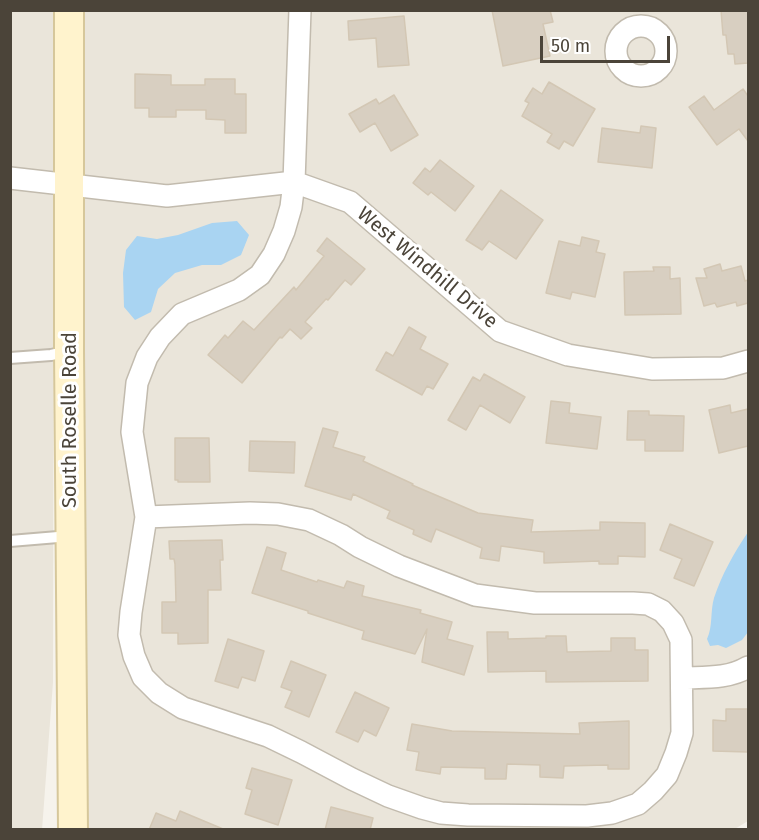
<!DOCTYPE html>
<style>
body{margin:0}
#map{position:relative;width:759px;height:840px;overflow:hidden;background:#f6f3ec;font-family:"Fira Sans",sans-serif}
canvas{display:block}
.frame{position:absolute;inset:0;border:12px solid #4b4439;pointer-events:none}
.scale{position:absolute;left:540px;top:36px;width:130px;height:27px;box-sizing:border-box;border:3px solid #4b4439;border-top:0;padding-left:8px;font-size:18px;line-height:21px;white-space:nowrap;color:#4b4439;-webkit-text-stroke:4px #fff;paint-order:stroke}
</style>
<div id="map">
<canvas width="759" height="840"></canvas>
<div class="frame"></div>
<div class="scale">50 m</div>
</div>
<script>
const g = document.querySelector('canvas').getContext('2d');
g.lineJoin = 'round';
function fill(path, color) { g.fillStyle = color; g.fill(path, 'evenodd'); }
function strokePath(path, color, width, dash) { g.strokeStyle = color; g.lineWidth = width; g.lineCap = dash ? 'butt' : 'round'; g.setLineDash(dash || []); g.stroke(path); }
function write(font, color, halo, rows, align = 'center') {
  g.font = font + ' "Fira Sans",sans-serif'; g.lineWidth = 6; g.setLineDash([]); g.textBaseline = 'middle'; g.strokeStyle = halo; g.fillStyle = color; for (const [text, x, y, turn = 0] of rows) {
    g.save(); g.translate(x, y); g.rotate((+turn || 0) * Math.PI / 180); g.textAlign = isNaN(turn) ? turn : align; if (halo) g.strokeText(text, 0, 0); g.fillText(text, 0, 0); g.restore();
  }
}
const residential = new Path2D(`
 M10 11H54L53 682 42 830 10 829Z
 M69 11H748V821L733 830 73 829Z`);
const water = new Path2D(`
 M237 221 249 235 241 255 221 265H202L175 273 158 289 151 312 135 320 124 307 123 273 126 250 137 236 157 239 178 235 212 223Z
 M748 532V632L742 640 726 648 718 645 710 646 707 639C713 626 710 612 714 598 722 574 734 553 748 532Z`);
const building = new Path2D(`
 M492 10H550L553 22 543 24 550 56 503 66Z
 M721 10H748V63L735 64 734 54H728L726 35H723Z
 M404 16 409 65 378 67 376 38 349 40 348 21Z
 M135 74 171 75V85H205V79H235V94H246V133H225V120L206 119V110H176V117H149V108H135Z
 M549 82 595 109 573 146 564 141 559 149 547 142 552 134 522 116 529 103 525 101 533 88 542 94Z
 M743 89 748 96V141L739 129 717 145 689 107 704 96 714 110Z
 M394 95 418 135 391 151 375 123 360 132 349 114 376 99 379 104Z
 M641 126 656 128 652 168 598 162 602 128 640 133Z
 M440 160 474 186 455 211 431 192 428 195 413 183 425 168 430 172Z
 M501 190 543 220 516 259 489 241 482 250 466 240Z
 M582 237 599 241 596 252 605 254 595 297 572 292 570 299 546 293 559 241 580 246Z
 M327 238 365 269 351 285 345 280 328 300 326 299 305 322 312 328 301 339 290 329 282 338 280 337 242 383 208 355 225 335 228 338 243 321 254 330 294 287 296 290 324 256 317 251Z
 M720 264 722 271 741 266 745 281 748 280V303L737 306 736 302 717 307 715 303 704 306 696 278H707L704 269Z
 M653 267H670V279L680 278 681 314 625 315 624 272 654 271Z
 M409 327 426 337 420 349 448 364 433 389 427 386 422 395 376 370 386 352 393 356Z
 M484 374 525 397 510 423 480 405 466 430 448 420 473 377 480 381Z
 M551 401 570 403 569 413 601 417 597 449 546 443Z
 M730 405 731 413 748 409V446L719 453 709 410Z
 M628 411H649V415L684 416 683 451H645V440H627Z
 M323 428 338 432 333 447 365 457 363 461 413 484 412 485 478 513 533 520 531 532 600 530V522L645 523V557L618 556V564H599V561L544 563V552L501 546 499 561 480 558 482 548 436 529 431 542 413 534 414 530 387 518 390 511 353 494 351 500 305 486Z
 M175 438H209L210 482H178V480H175Z
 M250 441 295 442 294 473 249 471Z
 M670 524 713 542 694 586 674 578 682 559 660 550Z
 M222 540 223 560H220L221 590H208V643L178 644V633H162V602H176L175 564 174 559H170L169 541Z
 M267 547 286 553 281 570 317 582 318 580 344 588 347 581 364 586 362 596 421 610 420 613 452 622 447 639 473 646 464 675 422 662 427 629 415 654 362 639 364 631 308 613V611L252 593Z
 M487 632H508V639L546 638V636H566L567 652 611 651V638H635V650H648V681L546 682V671L488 672Z
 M228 639 264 651 255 681 242 677 238 688 215 681Z
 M291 661 326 675 309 717 285 707 292 691 281 687Z
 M355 692 389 708 376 736 364 730 358 742 336 732Z
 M726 709H748V752L713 751V720L726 721Z
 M629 721V769H608V765L564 766 563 778 540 777V765L507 764 506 779H485V768L441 767 440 774 416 770 419 752 407 750 412 724 452 731 580 734 579 723Z
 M252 768 292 780 278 825 245 814 252 790 246 788Z
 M331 807 373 818 370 830H325Z
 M180 811 223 829 222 830H149L156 813 176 821Z`);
const lane = new Path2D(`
 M10 358 51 355 69 351
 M10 541 70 536`);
const street = new Path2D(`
 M616 51a25 25 0 1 1 50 0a25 25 0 1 1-50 0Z
 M10 178 167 196 294 182 350 202 500 331 568 355 652 369 723 368 748 361
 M146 517 250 513 278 514 309 520 341 535 360 547 399 566 475 595 535 603H633L648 604 662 611 673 623 681 640 682 733 676 753 667 775 653 791 638 804 612 813 587 816 468 815 441 813 422 808 388 796 352 779 301 752 268 736 183 708 159 693 143 677 134 656 129 635 131 612 146 517 132 432 137 383 147 357 160 337 182 314 239 290 260 275 274 254 284 231 291 207 294 182 300 10
 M682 678C705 677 728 679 748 667`);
const secondary = new Path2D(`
 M69 10V351L73 830`);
const streetNames = [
 ["West Windhill Drive",427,268,40],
 ["South Roselle Road",70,420,-90]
];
fill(residential, '#eae5da');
fill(water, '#a9d4f2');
fill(building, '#d8cfc1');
strokePath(building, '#d3c7b4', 1.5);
strokePath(lane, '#c2bbae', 14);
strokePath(street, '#c2bbae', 24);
strokePath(secondary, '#d6c79b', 32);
strokePath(lane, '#fff', 10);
strokePath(street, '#fff', 21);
strokePath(secondary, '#fff3cd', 28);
write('20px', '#4b4439', '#fff', streetNames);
</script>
